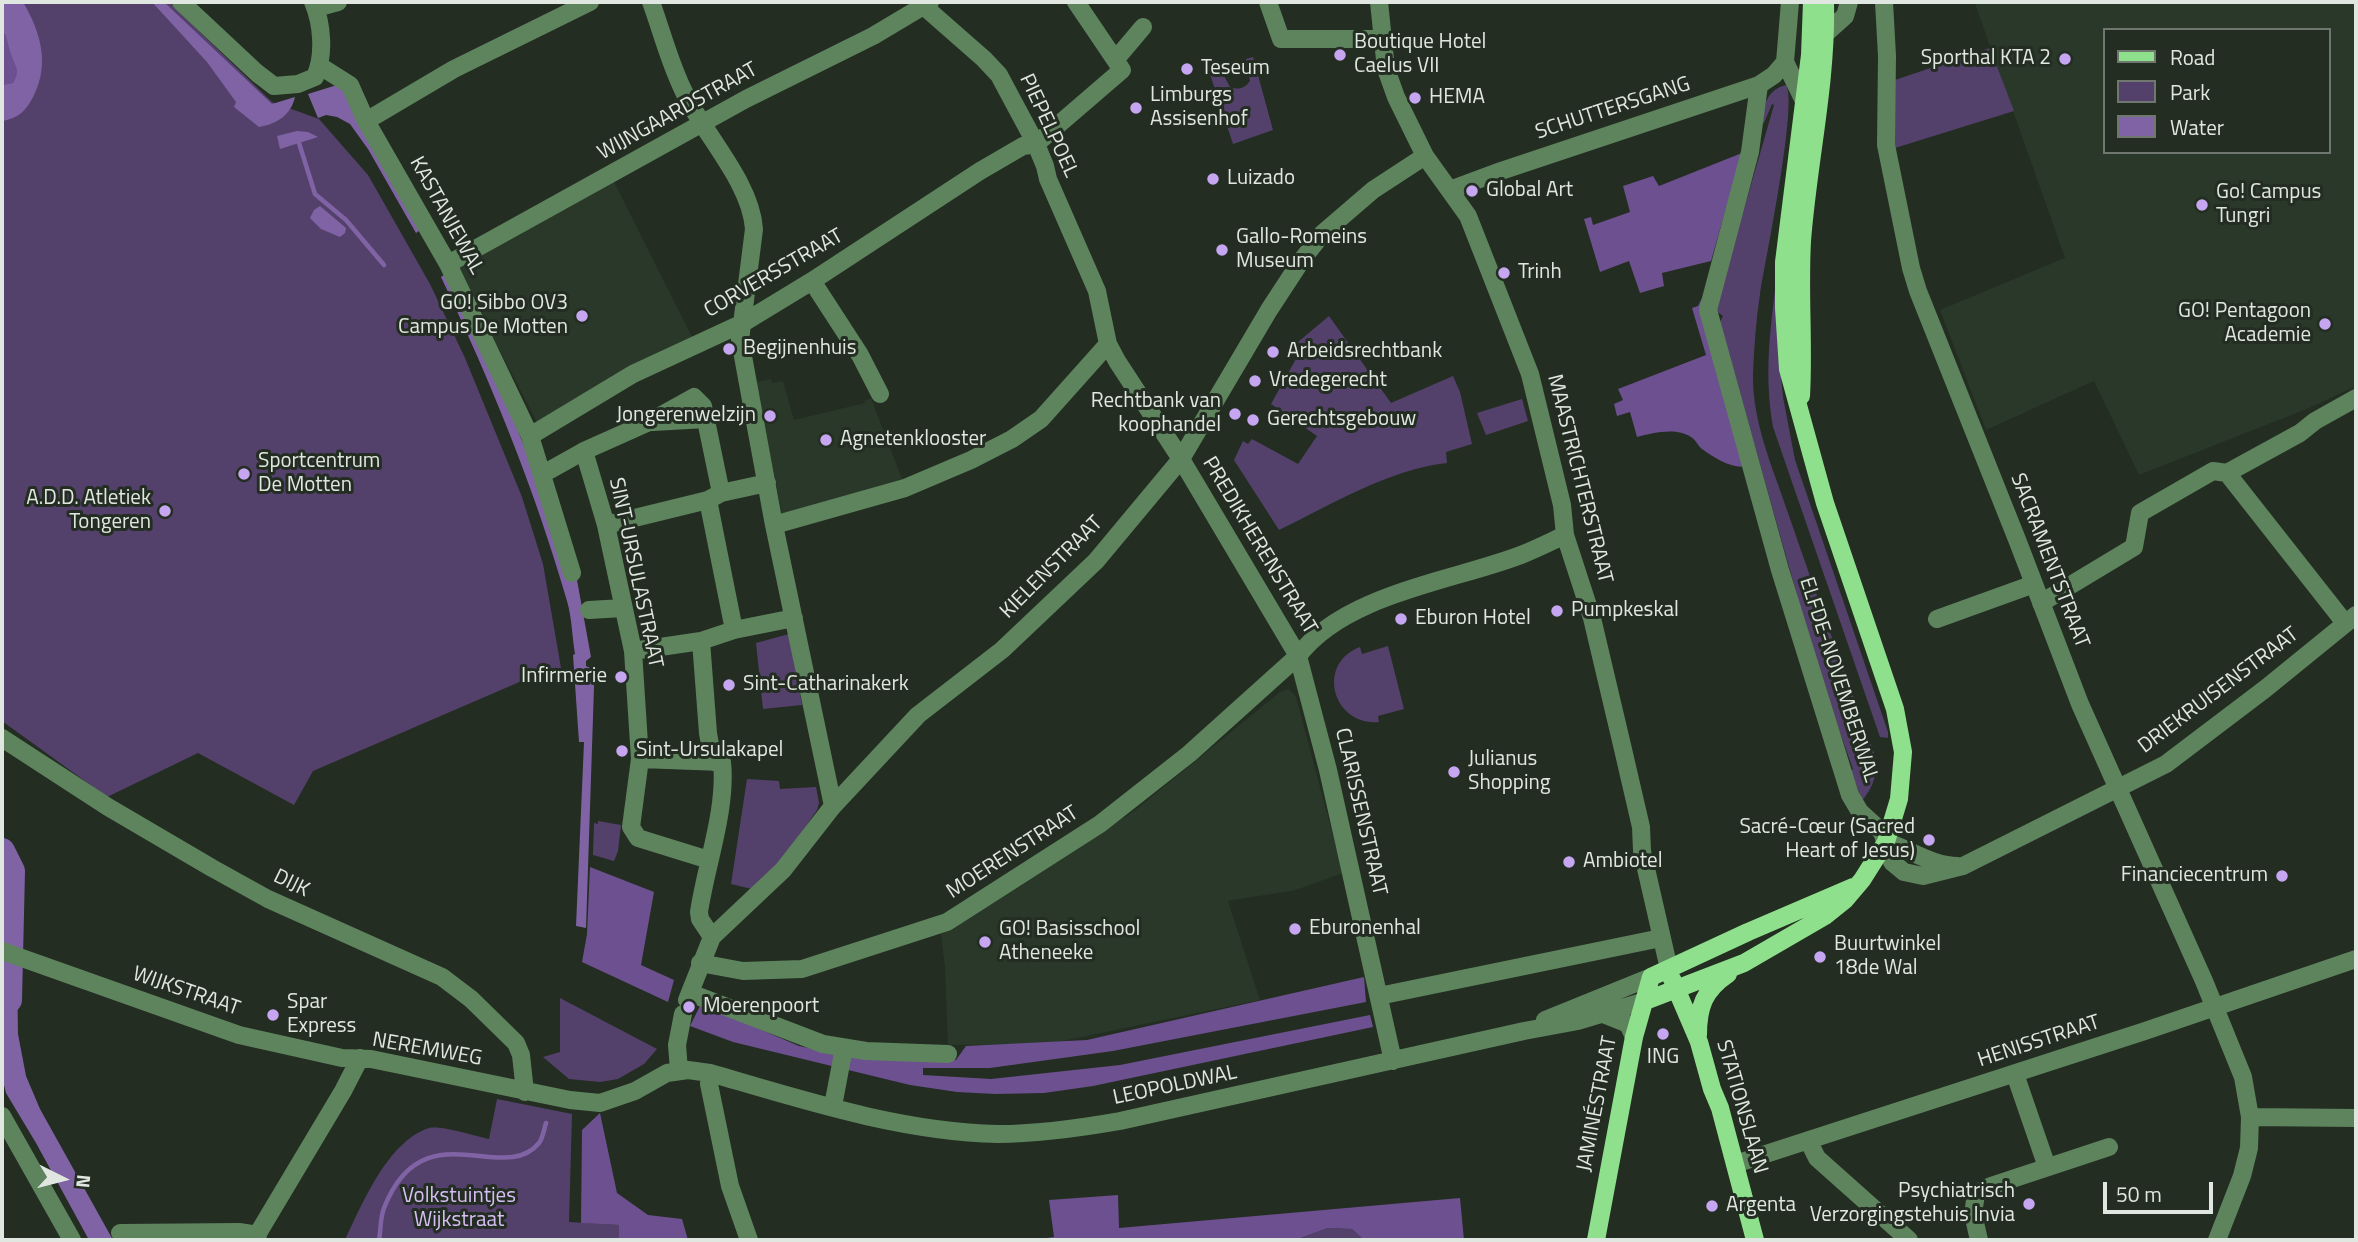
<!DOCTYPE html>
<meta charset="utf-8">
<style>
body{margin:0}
#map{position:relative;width:2358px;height:1242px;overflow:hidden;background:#232d22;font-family:"Titillium Web",sans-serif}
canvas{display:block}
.frame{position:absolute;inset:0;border:4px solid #e0e7e0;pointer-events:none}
.legend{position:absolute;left:2103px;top:28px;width:228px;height:126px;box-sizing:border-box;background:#232d22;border:2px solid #6f776e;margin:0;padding:9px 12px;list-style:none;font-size:21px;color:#e0e7e0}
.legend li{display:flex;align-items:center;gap:14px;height:35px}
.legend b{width:35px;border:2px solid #6f776e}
.north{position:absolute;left:28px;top:1144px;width:70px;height:70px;-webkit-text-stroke:5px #232d22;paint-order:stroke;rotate:96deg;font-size:19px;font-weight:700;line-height:28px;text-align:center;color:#e0e7e0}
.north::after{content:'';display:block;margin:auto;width:24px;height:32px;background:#e0e7e0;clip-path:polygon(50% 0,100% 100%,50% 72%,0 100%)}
.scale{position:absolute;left:2103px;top:1182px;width:110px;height:32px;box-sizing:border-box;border:4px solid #e0e7e0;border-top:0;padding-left:9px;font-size:21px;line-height:24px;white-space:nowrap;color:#e0e7e0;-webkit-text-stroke:5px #232d22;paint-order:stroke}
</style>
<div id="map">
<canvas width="2358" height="1242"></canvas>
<div class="frame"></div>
<ul class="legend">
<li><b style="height:9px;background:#8fe08d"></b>Road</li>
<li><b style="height:19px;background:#54416b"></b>Park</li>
<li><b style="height:19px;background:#8063a4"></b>Water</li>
</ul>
<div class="north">N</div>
<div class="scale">50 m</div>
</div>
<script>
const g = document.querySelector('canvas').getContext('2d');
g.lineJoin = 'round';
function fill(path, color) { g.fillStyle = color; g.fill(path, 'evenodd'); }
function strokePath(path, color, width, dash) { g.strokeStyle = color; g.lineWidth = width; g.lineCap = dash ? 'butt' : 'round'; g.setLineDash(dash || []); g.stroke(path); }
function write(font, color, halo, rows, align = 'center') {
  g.font = font + ' "Titillium Web",sans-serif'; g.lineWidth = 6; g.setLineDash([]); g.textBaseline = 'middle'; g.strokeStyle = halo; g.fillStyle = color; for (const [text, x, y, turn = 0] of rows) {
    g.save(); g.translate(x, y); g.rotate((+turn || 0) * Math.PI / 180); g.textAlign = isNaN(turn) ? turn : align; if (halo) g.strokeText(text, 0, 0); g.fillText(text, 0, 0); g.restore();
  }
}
const built = new Path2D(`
 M1978 2H2356V386L2309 408 2139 475 2094 381 1986 430 1940 310 2065 258 1979 15 1975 3ZM2104 30H2328V152H2104Z
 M613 180 693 339 538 424 455 264Z
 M771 379 772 383 783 381 794 420 865 403 864 401 871 398 902 479 782 514 755 382Z
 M1289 689 1296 697 1343 873 1296 890 1228 901 1260 1000 1048 1044 948 1045 945 968 941 934 1134 811 1280 692Z`);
const green = new Path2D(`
 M2 2H169L272 102 319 119 368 175 430 284 465 358 522 497 543 564 561 668 538 674 313 771 294 805 198 753 107 797 2 721Z
 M1990 48 2014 111 1895 148 1892 81Z
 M1253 57 1273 130 1233 144 1209 71 1213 70 1216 76 1223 74 1230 87C1239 90 1244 89 1250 81L1246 59Z
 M1786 85C1798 103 1765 262 1760 294 1756 320 1754 348 1753 374 1752 422 1773 468 1788 513 1816 595 1846 676 1876 758 1877 776 1873 787 1862 801L1851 771 1853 769 1793 602 1797 595 1720 322 1723 316 1715 310 1774 105 1772 104 1764 123 1761 122C1764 104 1767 90 1786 85Z
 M1776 281 1778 348 1783 397 1795 460 1888 732V738L1880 737 1773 427C1764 374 1770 333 1776 281Z
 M1329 316 1391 403 1453 376 1460 392 1472 444 1446 452 1447 463C1387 470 1333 504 1279 530L1234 460 1243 441 1248 444 1252 439 1298 464 1317 436 1271 404 1302 348 1298 342Z
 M1522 399 1528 421 1486 435 1477 413Z
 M789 634 802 705 763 709 756 643Z
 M1388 646 1404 709 1378 716 1379 722C1332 726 1316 663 1360 647L1362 654Z
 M747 779 779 781 780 789 816 787 819 803 817 810 786 855 752 889 731 884Z
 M598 821 621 825 618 851 614 861 593 855 594 823 598 824Z
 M560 998 657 1049 644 1064 618 1079 600 1082 569 1079 543 1057 560 1052Z
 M497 1099 572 1114 569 1222 619 1225V1240H345C362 1204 388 1141 429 1128 441 1125 475 1136 489 1139Z
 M1328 1228 1352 1229 1364 1240H1295Z`);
const forest = new Path2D(`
 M2 33 5 34C8 42 9 49 12 57 16 68 20 71 13 83L2 85Z
 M1742 153 1711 261 1662 273 1664 286 1640 293 1629 261 1600 272 1584 219 1591 217 1593 225 1630 212 1623 186 1653 176 1659 186Z
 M1702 298 1747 466C1734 470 1714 458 1702 449 1698 446 1696 440 1691 437 1676 427 1653 433 1637 437L1630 412 1617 416 1614 404 1623 400 1618 389 1706 355 1692 308 1698 306Z
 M590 867 654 892 641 965 674 980 668 1002 582 962 587 934Z
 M1364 977 1366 1002 1113 1051 990 1068H923V1075L991 1079 1120 1065 1370 1015 1373 1027 1093 1086 1044 1093 995 1094 957 1092 910 1085 733 1042 690 1026 701 1004 799 1046 851 1057 956 1060 966 1046 1087 1040Z
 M600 1113 617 1193 648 1215 682 1219 688 1240H619V1225L581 1223 582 1130Z
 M1118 1195 1119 1228 1460 1198 1464 1240H1364L1352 1229 1328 1228 1295 1240H1047L1046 1238 1054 1237 1049 1200Z`);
const water = new Path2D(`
 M2 2H23C40 31 50 63 34 95 26 111 19 118 2 121V85L13 83C20 71 16 68 12 57 9 50 8 42 5 34L2 33Z
 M152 2H164L272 104 295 97C291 115 277 124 259 127L234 107 236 102 207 62Z
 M337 85 343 87 423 228 416 233 368 149 350 124 337 117 326 115 318 118 308 94Z
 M297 131 308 132 318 137 280 149 277 136Z
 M320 206 346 228 345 233 340 237 321 229 310 218 314 210Z
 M448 272 479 335 544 495 568 576 577 580 591 657 586 661V666L594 670V687L586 928 576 926 584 742H579L573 655 575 654C572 637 572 618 567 601 535 490 491 382 441 277Z
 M2 835C30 869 23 899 19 940L2 934 5 885 2 871Z
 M2 964 17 967 18 1034 26 1076 40 1109 113 1240H89L36 1143 6 1093 2 1077Z`);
const stream = new Path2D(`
 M299 143 315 194 346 220 384 265
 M379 1240C381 1230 380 1218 384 1208 423 1108 503 1187 539 1143 543 1138 544 1129 546 1123`);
const river = new Path2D(`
 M2 851 12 871 9 1000`);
const minor = new Path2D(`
 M181 2 257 73 274 86 298 84 315 77C325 55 322 23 313 2
 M651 2C662 32 670 65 685 94 706 137 751 183 754 229L740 340 774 525 833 806
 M919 2 984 59 999 75 1015 105 1036 144 1045 166 1048 179 1097 291 1108 344 1117 361 1181 459 1298 656 1328 770 1393 1061
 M1268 2 1281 39H1382
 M1379 2 1386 69 1396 97 1425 156 1468 216 1530 374 1562 505 1565 535 1592 618 1622 745 1641 827 1642 851 1669 969
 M1790 2 1785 62 1804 101
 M1884 2 1887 56 1886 145 1911 268 1918 291 2018 542 2080 704 2204 981 2243 1077 2250 1117 2249 1148 2242 1176 2217 1240
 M316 8 338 2
 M1825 34 1845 16 1849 2
 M1116 59 1143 27
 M320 66 350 85 366 121 448 264 530 436 572 573
 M1759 85 1750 152 1708 310 1780 570 1850 795 1860 812 1882 832 1892 862 1904 872 1923 876 1963 866 2166 764 2265 689 2356 615
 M366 121 454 69 590 2
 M1036 144 1122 70 1076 2
 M1450 190 1501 171 1759 85 1774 75 1785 62
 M448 264 746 99 873 36 930 2
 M812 281 860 355 880 394
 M653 422 706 419
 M530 436 633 374 743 323 812 281 980 171 1023 146 1036 144
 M584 451 606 525 633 651 640 759 631 827 638 838 709 860
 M550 470 584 451 649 422 694 397 703 406 721 493
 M2227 473 2300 433 2315 421 2356 398
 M708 500 734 630
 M606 525 708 500 721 493 767 483
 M774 525 905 488 971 460 1012 439 1041 419 1108 344
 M2041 603 2134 547 2140 513 2213 471 2227 473 2345 623
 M589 610 623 608
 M1937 619 2034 584
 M701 641 708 733 713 762
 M633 651 701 641 734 630 794 618
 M2 738 108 807 212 868 268 899 442 977 471 999 516 1043 521 1055 525 1092
 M640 759 722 762C727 809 706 865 699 912L700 919 712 937
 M1886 842C1910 849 1932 866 1958 866
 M2 951 239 1035 342 1058 371 1059 570 1100 600 1103 635 1091 667 1073 688 1070 710 1073C803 1100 901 1132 998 1134 1039 1134 1080 1128 1120 1121L1524 1031 1578 1021 1645 1001
 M700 963 743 971 802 969 947 922 1100 824 1189 754 1298 656C1344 594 1453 581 1521 555 1536 549 1550 542 1565 535
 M690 993 823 1044 866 1051 948 1054
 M1379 996 1661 938
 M687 1000 712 937 783 870 833 806 918 715 1002 650 1096 561 1181 459 1269 310 1301 261 1323 233 1373 190 1425 156
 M1603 1014 1628 1024 1634 1037
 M1545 1020 1651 977
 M679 1070 677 1045 683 1014
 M710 1073 709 1084 730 1186 749 1240
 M2015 1074 2047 1167
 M833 1106 844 1048
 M2 1116 72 1240
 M2250 1117 2356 1118
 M1809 1142 1817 1158 1909 1240
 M1735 1164 2145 1031 2356 959
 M120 1233 239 1232 258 1235
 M254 1240 343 1091 360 1058
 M1979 1240 1973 1214 1976 1194 1991 1186 2109 1147`);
const major = new Path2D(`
 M1801 396C1804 345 1799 293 1802 241 1808 161 1827 83 1825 2
 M1672 979 1699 1042 1712 1089 1720 1108 1755 1240
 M1645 1001 1744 963 1825 916 1845 900 1862 880 1886 842 1899 799 1903 752 1895 709 1825 503 1788 369 1784 308V262L1810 55 1812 2
 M1698 1035C1698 1007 1704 990 1728 974
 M1596 1240 1634 1037 1651 977 1748 932 1853 887`);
const markers = [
 [1340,55,7,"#c6a6f0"],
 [2065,59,7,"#c6a6f0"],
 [1187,69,7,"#c6a6f0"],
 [1415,98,7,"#c6a6f0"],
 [1136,108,7,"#c6a6f0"],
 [1213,179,7,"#c6a6f0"],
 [1472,191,7,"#c6a6f0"],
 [2202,205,7,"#c6a6f0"],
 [1222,250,7,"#c6a6f0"],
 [1504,273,7,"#c6a6f0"],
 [582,316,7,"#c6a6f0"],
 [2325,324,7,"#c6a6f0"],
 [729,349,7,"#c6a6f0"],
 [1273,352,7,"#c6a6f0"],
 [1255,381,7,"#c6a6f0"],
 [1235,414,7,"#c6a6f0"],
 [770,416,7,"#c6a6f0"],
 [1253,420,7,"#c6a6f0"],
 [826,440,7,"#c6a6f0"],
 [244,474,7,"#c6a6f0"],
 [165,511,7,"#c6a6f0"],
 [1557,611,7,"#c6a6f0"],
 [1401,619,7,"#c6a6f0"],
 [621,677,7,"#c6a6f0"],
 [729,685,7,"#c6a6f0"],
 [622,751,7,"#c6a6f0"],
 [1454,772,7,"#c6a6f0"],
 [1929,840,7,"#c6a6f0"],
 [1569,862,7,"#c6a6f0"],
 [2282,876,7,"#c6a6f0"],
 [1295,929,7,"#c6a6f0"],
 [985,942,7,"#c6a6f0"],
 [1820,957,7,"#c6a6f0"],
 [689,1007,7,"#c6a6f0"],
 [273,1015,7,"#c6a6f0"],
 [1663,1034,7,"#c6a6f0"],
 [2029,1204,7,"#c6a6f0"],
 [1712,1206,7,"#c6a6f0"]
];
const poiNames = [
 ["Boutique Hotel",1354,43],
 ["Caelus VII",1354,67],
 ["Sporthal KTA 2",2051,59,"right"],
 ["Teseum",1201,69],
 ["Limburgs",1150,96],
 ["Assisenhof",1150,120],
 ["HEMA",1429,98],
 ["Luizado",1227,179],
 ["Global Art",1486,191],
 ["Go! Campus",2216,193],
 ["Tungri",2216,217],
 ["Gallo-Romeins",1236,238],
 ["Museum",1236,262],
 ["Trinh",1518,273],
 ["GO! Sibbo OV3",568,304,"right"],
 ["Campus De Motten",568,328,"right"],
 ["GO! Pentagoon",2311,312,"right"],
 ["Academie",2311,336,"right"],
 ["Begijnenhuis",743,349],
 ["Arbeidsrechtbank",1287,352],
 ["Vredegerecht",1269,381],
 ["Rechtbank van",1221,402,"right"],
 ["koophandel",1221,426,"right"],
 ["Jongerenwelzijn",756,416,"right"],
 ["Gerechtsgebouw",1267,420],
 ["Agnetenklooster",840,440],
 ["Sportcentrum",258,462],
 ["De Motten",258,486],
 ["A.D.D. Atletiek",151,499,"right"],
 ["Tongeren",151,523,"right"],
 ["Pumpkeskal",1571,611],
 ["Eburon Hotel",1415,619],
 ["Infirmerie",607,677,"right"],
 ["Sint-Catharinakerk",743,685],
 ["Sint-Ursulakapel",636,751],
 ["Julianus",1468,760],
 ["Shopping",1468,784],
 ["Sacré-Cœur (Sacred",1915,828,"right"],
 ["Heart of Jesus)",1915,852,"right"],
 ["Ambiotel",1583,862],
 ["Financiecentrum",2268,876,"right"],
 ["Eburonenhal",1309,929],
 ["GO! Basisschool",999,930],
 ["Atheneeke",999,954],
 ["Buurtwinkel",1834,945],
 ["18de Wal",1834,969],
 ["Spar",287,1003],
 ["Express",287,1027],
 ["Moerenpoort",703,1007],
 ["ING",1663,1058,"center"],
 ["Psychiatrisch",2015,1192,"right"],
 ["Verzorgingstehuis Invia",2015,1216,"right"],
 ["Argenta",1726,1206]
];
const streetNames = [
 ["SCHUTTERSGANG",1613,109,-18],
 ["WIJNGAARDSTRAAT",678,112,-29],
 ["PIEPELPOEL",1048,126,65],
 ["KASTANJEWAL",446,216,61],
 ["CORVERSSTRAAT",774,274,-30],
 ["MAASTRICHTERSTRAAT",1579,479,76],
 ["PREDIKHERENSTRAAT",1259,546,59],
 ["SACRAMENTSTRAAT",2049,561,69],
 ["KIELENSTRAAT",1052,568,-45],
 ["SINT-URSULASTRAAT",635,573,78],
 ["ELFDE-NOVEMBERWAL",1838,680,72],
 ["DRIEKRUISENSTRAAT",2219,691,-37],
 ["CLARISSENSTRAAT",1360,812,77],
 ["MOERENSTRAAT",1013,853,-33],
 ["DIJK",291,884,26],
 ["WIJKSTRAAT",186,992,19],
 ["HENISSTRAAT",2039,1042,-18],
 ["NEREMWEG",427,1050,10],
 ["LEOPOLDWAL",1175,1086,-12],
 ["JAMINÉSTRAAT",1598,1104,-79],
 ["STATIONSLAAN",1741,1107,74]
];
const parkNames = [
 ["Volkstuintjes",459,1197],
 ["Wijkstraat",459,1221]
];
fill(built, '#293829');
fill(green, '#54416b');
fill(forest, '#6d508f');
fill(water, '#8063a4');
strokePath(stream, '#8063a4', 4.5);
strokePath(river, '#8063a4', 26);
strokePath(minor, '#5e845d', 18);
strokePath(major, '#8fe08d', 18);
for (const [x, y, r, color] of markers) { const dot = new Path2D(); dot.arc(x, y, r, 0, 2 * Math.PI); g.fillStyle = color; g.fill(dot); strokePath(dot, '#232d22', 2.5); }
write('21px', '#e0e7e0', '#232d22', poiNames, 'left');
write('21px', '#e0e7e0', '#232d22', streetNames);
write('21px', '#d7bff6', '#232d22', parkNames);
</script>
